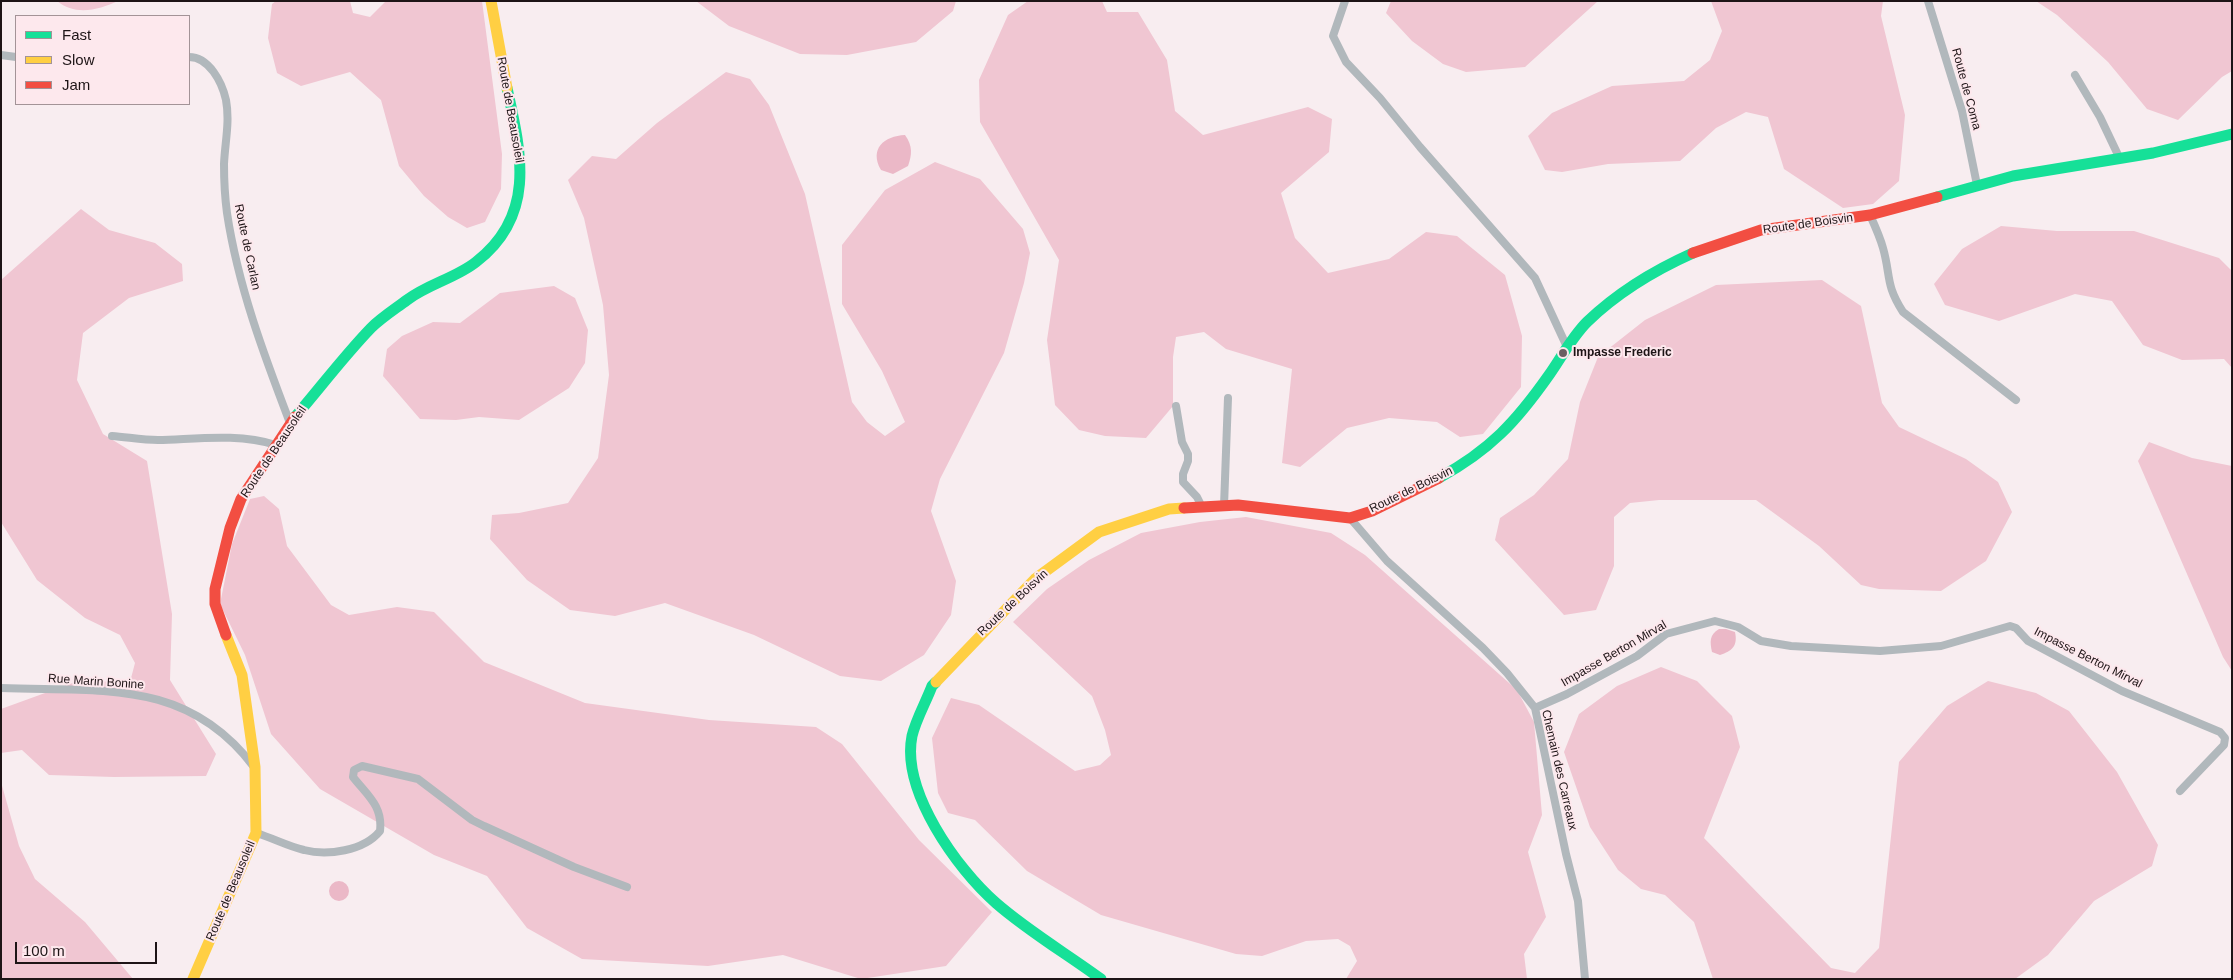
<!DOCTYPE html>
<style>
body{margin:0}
#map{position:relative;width:2233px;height:980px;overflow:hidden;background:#f8edf0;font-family:Arial,sans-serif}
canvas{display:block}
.frame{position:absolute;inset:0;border:2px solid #1d1416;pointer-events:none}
.legend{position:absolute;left:15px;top:15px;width:175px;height:90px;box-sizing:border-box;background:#fde8ed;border:1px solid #a39397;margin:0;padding:6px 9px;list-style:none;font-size:15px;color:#1d1416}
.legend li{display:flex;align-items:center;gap:10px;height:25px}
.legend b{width:25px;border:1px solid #a39397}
.scale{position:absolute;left:15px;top:942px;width:142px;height:22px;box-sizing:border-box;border:2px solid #1d1416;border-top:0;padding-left:6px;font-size:15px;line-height:18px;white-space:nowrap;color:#1d1416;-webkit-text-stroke:4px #fde8ed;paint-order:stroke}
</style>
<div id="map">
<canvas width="2233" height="980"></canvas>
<div class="frame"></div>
<ul class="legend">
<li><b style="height:6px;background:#16e098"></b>Fast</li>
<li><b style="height:6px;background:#ffcf43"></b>Slow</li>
<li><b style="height:6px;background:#f24e42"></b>Jam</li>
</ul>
<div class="scale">100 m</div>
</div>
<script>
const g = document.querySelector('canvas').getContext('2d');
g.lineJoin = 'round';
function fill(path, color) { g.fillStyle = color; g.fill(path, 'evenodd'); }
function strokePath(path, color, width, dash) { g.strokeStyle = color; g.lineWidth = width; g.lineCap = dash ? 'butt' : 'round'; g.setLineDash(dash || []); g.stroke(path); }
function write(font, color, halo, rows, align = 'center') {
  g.font = font + ' Arial,sans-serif'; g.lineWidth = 4; g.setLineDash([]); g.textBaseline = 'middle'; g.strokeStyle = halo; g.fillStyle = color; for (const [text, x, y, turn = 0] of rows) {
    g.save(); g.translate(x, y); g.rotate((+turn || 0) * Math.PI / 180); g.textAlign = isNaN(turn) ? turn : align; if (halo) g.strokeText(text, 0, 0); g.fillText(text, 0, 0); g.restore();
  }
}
const forest = new Path2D(`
 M57 1H118C99 10 75 16 57 1Z
 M276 1H350L353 13 370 17 386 1H482L502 154 501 189 485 222 467 228 448 217 424 196 399 166 381 100 350 72 301 86 277 73 268 38 272 4Z
 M696 1H956L953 11 916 42 847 55 800 54 729 26Z
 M1028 1H1102L1107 12H1138L1167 60 1175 111 1203 135 1308 107 1332 119 1329 152 1281 193 1295 238 1328 273 1389 259 1426 232 1457 236 1505 275 1522 336 1521 387 1483 434 1460 437 1437 422 1389 418 1347 428 1300 467 1282 463 1292 369 1226 349 1204 332 1176 337 1173 357V406L1146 438 1105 436 1079 430 1055 405 1047 340 1059 260 980 122 979 80 1008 15Z
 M1391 1H1598L1525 67 1466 72 1443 64 1412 41 1386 13Z
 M1711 1H1883L1881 16 1905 115 1899 181 1873 204 1843 208 1784 169 1768 117 1746 112 1716 128 1680 161 1608 164 1562 172 1545 170 1528 136 1552 113 1612 86 1684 81 1710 60 1722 31Z
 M2036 1H2232V71L2222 77 2178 120 2147 109 2108 62 2057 15Z
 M726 72 750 79 769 105 805 194 852 402 867 422 885 436 905 422 882 371 842 304V245L885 190 935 162 980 179 1023 229 1030 253 1024 283 1004 353 940 479 931 511 956 581 951 615 924 655 881 681 840 676 754 635 665 603 615 616 570 610 527 580 490 539 492 515 519 513 568 503 598 458 609 375 603 305 584 218 568 180 592 156 616 159 657 123Z
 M81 209 109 230 155 243 182 264 183 281 129 298 83 333 77 380 103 434 147 461 172 614 170 680 216 754 206 776 114 777 49 775 22 750 1 753V709L78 681 130 682 135 663 120 635 85 618 37 580 1 522V280Z
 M2001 226 2057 231H2134L2219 258 2232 271V368L2224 359 2182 360 2143 345 2112 301 2075 294 1999 321 1945 305 1934 284 1962 249Z
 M1822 280 1861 306 1882 403 1899 427 1966 459 1998 482 2012 512 1986 561 1941 591 1879 589 1861 585 1819 546 1756 500H1659L1630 503 1614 517V566L1596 610 1564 615 1495 540 1500 518 1534 495 1568 459 1580 402 1598 357 1645 320 1716 285Z
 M554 286 575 298 588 330 585 363 569 388 519 420 479 417 456 420 420 419 383 376 387 349 402 336 433 322 460 323 500 293Z
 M2149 442 2192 458 2232 466V671L2223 657 2138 461Z
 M264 496 279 509 287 546 331 605 349 615 397 607 434 612 484 662 585 703 709 720 816 727 842 744 919 840 992 912 946 966 861 979 783 955 708 966 582 959 527 928 487 876 434 855 320 789 271 734 245 655 220 604 232 544 250 499Z
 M1246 517 1331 533 1365 555 1517 690 1534 722 1542 815 1528 852 1546 917 1524 954 1527 979H1346L1357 961 1350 946 1338 939 1306 941 1262 956 1236 954 1101 915 1027 871 975 820 948 813 938 793 932 738 951 698 979 705 1075 771 1100 765 1111 755 1105 730 1092 696 1013 622 1047 589 1089 560 1141 533 1200 522Z
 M1661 667 1697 681 1732 716 1740 747 1704 838 1831 968 1855 973 1879 948 1899 762 1947 706 1988 681 2036 693 2069 711 2117 772 2158 845 2152 866 2094 901 2048 955 2015 979H1713L1694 922 1665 895 1641 889 1618 870 1590 827 1564 752 1579 714 1617 686Z
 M1 782 19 846 35 879 85 922 133 979H1Z`);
const water = new Path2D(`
 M905 135C913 146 912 155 908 166L893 174 881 170C869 149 884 136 905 135Z
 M1719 629H1726L1735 632C1738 646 1732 651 1720 655L1712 652C1710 642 1709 635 1719 629Z
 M329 891a10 10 0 1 1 20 0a10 10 0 1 1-20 0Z`);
const street = new Path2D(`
 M1345 1 1333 36 1346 62 1380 98 1420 147 1535 278 1567 347
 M1928 1 1962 111 1977 185
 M1 55 16 57
 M189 57C209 57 222 82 226 100 230 122 225 142 224 164 224 179 225 198 227 213 238 286 264 355 290 423
 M2075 75 2100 117 2119 157
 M1870 215C1875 226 1880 237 1883 248 1891 276 1885 284 1903 312L2016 400
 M1176 406 1182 442 1188 454V461L1183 474V482L1197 497 1202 507
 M112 436C127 437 142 440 158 440 197 439 238 433 276 445
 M1224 506 1228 398
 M1350 518 1387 561 1483 648 1507 673 1535 708 1566 854 1578 901 1585 979
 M1 688C101 692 187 678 254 767
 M1535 708 1567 694 1637 656 1666 634 1715 621 1738 627 1761 641 1791 646 1880 651 1941 646 2010 626 2016 628 2028 641 2122 691 2220 732 2225 738 2224 745 2180 791
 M256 833C273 838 287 846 304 850 327 856 364 851 380 831 383 806 367 795 353 777L354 770 362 766 418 779 472 820 484 826 574 867 627 887`);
const fast = new Path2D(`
 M1937 197 2013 176 2153 153 2232 134
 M295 417C320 388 344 356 371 328 381 318 395 309 407 300 428 284 456 278 476 262 537 215 521 152 507 88
 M1439 478C1490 450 1516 422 1549 375 1561 358 1572 337 1587 322 1617 293 1655 270 1693 253
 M936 682 932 686C926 702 916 719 912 736 901 791 957 869 996 903 1028 931 1067 954 1101 979`);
const slow = new Path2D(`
 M491 1 507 88
 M936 682 1035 579 1099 532 1169 509 1184 508
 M193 979 256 833 255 767 242 675 226 635`);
const jam = new Path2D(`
 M1693 253 1761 230 1870 215 1937 197
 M1184 508 1238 505 1350 518 1372 511 1439 478
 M226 635 215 604V589L230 528 241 499 295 417`);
const markers = [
 [1563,353,5,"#6a6062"]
];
const streetNames = [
 ["Route de Coma",1966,89,75],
 ["Route de Beausoleil",510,110,80],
 ["Route de Boisvin",1808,224,-8],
 ["Route de Carlan",247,247,78],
 ["Route de Beausoleil",274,452,-56],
 ["Route de Boisvin",1411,490,-26],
 ["Route de Boisvin",1013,603,-43],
 ["Impasse Berton Mirval",1614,654,-30],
 ["Impasse Berton Mirval",2088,658,27],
 ["Rue Marin Bonine",96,682,4],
 ["Chemain des Carreaux",1559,770,77],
 ["Route de Beausoleil",231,891,-67]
];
const poiNames = [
 ["Impasse Frederic",1573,353]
];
fill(forest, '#f0c6d2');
fill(water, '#ebb8c7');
strokePath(street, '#b1b8bc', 8);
strokePath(fast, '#16e098', 11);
strokePath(slow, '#ffcf43', 11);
strokePath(jam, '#f24e42', 11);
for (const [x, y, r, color] of markers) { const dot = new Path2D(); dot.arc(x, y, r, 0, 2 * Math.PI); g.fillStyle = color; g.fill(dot); strokePath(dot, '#fde8ed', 2); }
write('12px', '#1d1416', '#fde8ed', streetNames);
write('bold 12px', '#1d1416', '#fde8ed', poiNames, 'left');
</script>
